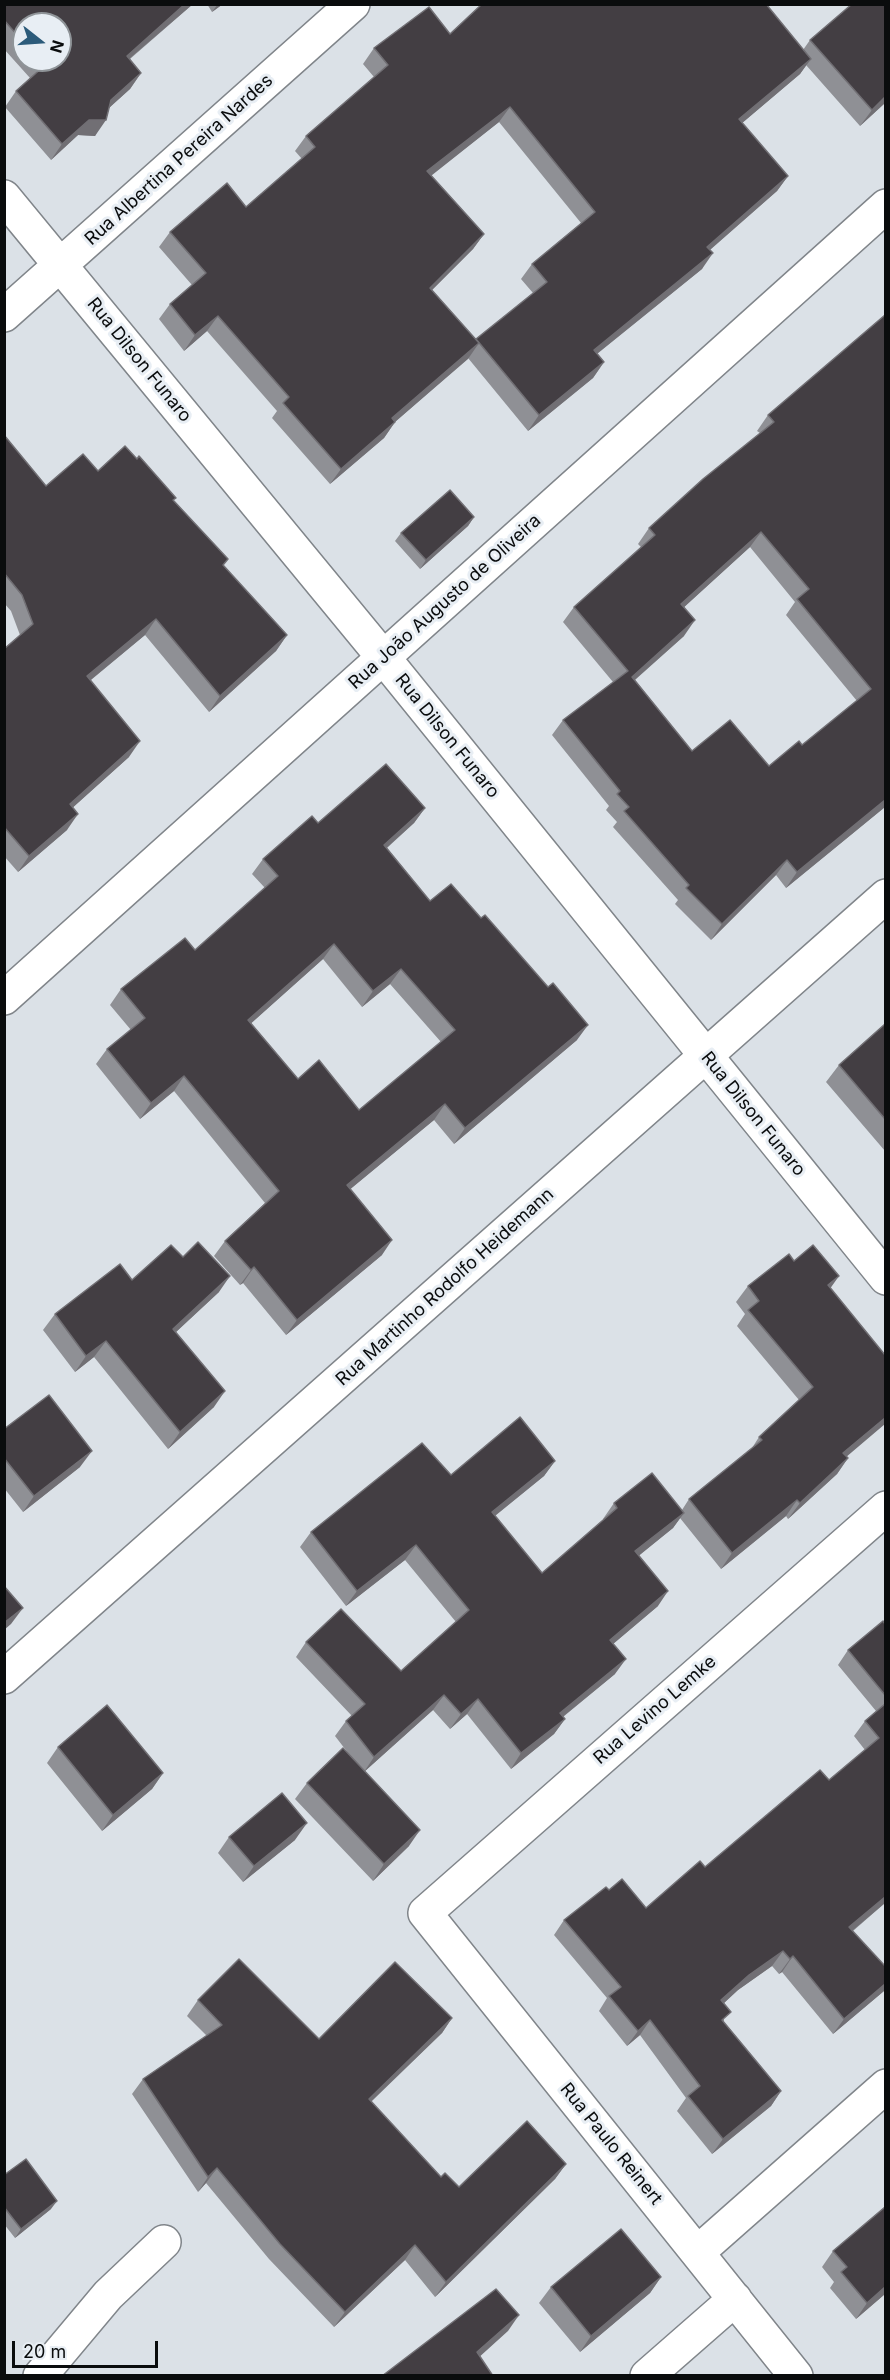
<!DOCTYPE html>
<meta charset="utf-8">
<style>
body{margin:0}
#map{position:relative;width:890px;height:2380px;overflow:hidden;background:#dbe1e7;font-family:Inter,sans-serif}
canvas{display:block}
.frame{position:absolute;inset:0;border:6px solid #0a0c0d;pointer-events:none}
.north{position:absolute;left:12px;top:12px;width:60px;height:60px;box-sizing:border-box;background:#e8eef4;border:2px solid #8f9498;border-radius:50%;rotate:107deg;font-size:16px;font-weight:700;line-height:24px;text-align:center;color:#0a0c0d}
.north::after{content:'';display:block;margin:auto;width:21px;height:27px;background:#2c5b7a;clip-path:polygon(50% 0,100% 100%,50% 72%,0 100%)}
.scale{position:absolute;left:12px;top:2341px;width:146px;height:27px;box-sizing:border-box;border:3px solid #0a0c0d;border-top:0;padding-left:8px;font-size:18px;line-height:21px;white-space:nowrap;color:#0a0c0d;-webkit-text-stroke:4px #e8eef4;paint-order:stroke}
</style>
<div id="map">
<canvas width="890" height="2380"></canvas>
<div class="frame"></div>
<div class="north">N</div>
<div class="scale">20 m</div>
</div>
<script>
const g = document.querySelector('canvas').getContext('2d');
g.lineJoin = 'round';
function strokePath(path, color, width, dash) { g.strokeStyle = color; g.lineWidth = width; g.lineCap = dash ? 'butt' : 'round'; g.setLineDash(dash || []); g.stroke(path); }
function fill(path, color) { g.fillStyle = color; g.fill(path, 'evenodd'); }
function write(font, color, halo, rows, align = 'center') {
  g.font = font + ' Inter,sans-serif'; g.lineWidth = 6; g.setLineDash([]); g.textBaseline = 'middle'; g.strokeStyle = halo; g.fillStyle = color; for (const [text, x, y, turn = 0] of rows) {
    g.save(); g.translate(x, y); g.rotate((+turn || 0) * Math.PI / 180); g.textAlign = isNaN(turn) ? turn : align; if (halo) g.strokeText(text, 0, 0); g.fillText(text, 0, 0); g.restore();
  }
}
const minor = new Path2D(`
 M4 197 383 657 886 1278
 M4 315 353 4
 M4 998 886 206
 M4 1677 886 896
 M698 2252 886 2086
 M40 2376 108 2295 164 2242
 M647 2376 735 2299
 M796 2376 425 1913 886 1508`);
const wall = new Path2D(`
 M4 4H193L130 59 141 73 130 89 109 108 95 136 78 135 51 160 5 107 16 91 30 78 4 49ZM24 24 60 60H24Z
 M207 4H223L212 12Z
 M885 4V103L860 126 806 65 800 74 742 123 788 176 777 191 710 250 702 269 597 354 604 362 593 378 528 431 468 358 395 422 384 438 330 484 272 418 277 411 207 331 184 351 159 319 170 304 192 285 159 247 170 232 246 207 302 159 295 151 306 136 374 77 363 64 374 48 450 34 803 50 810 40ZM499 122 581 223 532 264 521 279 533 293 476 340 432 290 473 249 484 234 431 175Z
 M885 315V807L786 888 776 875 711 940 675 904 678 900 613 827 617 822 606 810 609 806 552 735 563 720 613 682 563 622 574 607 641 547 638 544 649 528 760 433 757 431 768 415ZM750 547 795 602 786 615 857 701 802 745 769 766 692 751 635 680 684 636V607Z
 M4 435 46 486 98 471 174 501 224 566 287 635 276 651 209 712 145 635 91 680 129 757 73 807 67 830 18 872 4 856V649L20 635 11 611 4 603Z
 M474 517 468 526 420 569 395 541 401 533Z
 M425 808 414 823 387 848 430 901 577 1040 454 1144 434 1120 350 1189 382 1255 286 1335 243 1283 240 1285 214 1256 225 1241 265 1203 174 1091 140 1119 96 1064 107 1049 131 1030 110 1005 121 989 195 950 265 888 252 874 263 859 318 823ZM323 959 362 1007 390 984 441 1042 359 1110 298 1079 251 1023Z
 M885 1024V1151L826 1082 839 1065Z
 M183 1257 219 1292 176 1332 214 1407 168 1449 94 1357 75 1372 43 1330 55 1314Z
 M794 1261 831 1288 847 1457 848 1458 837 1474 788 1519 786 1516 721 1569 680 1518 673 1528 639 1555 658 1606 613 1644 615 1674 563 1717 565 1719 554 1734 511 1769 467 1714 450 1729 433 1710 365 1771 409 1846 373 1881 295 1799 307 1783 352 1758 335 1736 346 1721 352 1716 296 1657 306 1642 401 1671 456 1622 405 1560 346 1606 300 1547 311 1532 451 1475 555 1461 544 1476 495 1516 542 1573 604 1520 603 1519 614 1503 682 1510 689 1499 752 1448 759 1437 799 1400 737 1326 745 1314 736 1302 748 1286Z
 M4 1429 80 1467 23 1512 4 1488Z
 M885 1624V1903L853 1931 884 1991 833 2034 782 1972 779 1974 772 1966 738 1990 724 2003V2022L781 2091 771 2106 712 2154 677 2111 686 2098 640 2035 627 2046 599 2011 607 1998 554 1935 564 1920 609 1890 646 1908 705 1867 829 1780 865 1750 854 1736 865 1721 876 1711 838 1665 848 1650Z
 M58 1747 163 1773 152 1789 102 1831 47 1763Z
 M229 1837 295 1840 243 1882 218 1853Z
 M198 2000 319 2039 452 2018 442 2033 371 2102 441 2177 459 2187 566 2164 555 2179 435 2297 405 2260 334 2327 269 2259 206 2183 198 2192 132 2094 143 2079 207 2036 187 2016Z
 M4 2175 51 2209 15 2238 4 2224Z
 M885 2207V2294L856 2319 830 2288 834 2282 822 2267 833 2251Z
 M661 2277 650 2293 580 2352 539 2303 551 2287Z`);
const shadedWall = new Path2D(`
 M185 4H193L115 71 127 56Z
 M218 4H223L212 12Z
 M811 59 800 74 728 135 739 119Z
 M141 73 130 89 100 116 111 100Z
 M885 97V103L860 126 872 110Z
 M510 107 499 122 417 187 427 171Z
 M89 120H106L95 136 78 135 51 160 62 144Z
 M788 176 777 191 696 262 707 247Z
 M484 234 473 249 419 303 430 288Z
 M713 253 702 269 583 365 594 350Z
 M218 316 207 331 184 351 195 335Z
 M479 343 468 359 381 434 392 418Z
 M604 362 593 378 528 431 539 415Z
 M395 422 384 438 330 484 341 469Z
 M474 517 468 526 420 569 426 560Z
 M761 532 750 547 670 620 681 604Z
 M156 619 145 635 76 692 87 676Z
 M695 620 684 636 621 692 632 677Z
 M287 635 276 651 209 712 220 696Z
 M140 741 129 757 59 820 70 804Z
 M885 800V807L786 888 797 872Z
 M425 808 414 823 373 860 384 845Z
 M78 814 67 830 18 872 29 856Z
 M787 860 776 875 711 940 722 924Z
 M334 944 323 959 237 1036 248 1020Z
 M401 969 390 984 362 1007 373 991Z
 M588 1025 577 1040 454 1144 465 1128Z
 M184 1076 174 1091 140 1119 151 1103Z
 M445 1104 434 1120 336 1201 347 1185Z
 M392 1240 382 1255 286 1335 297 1320Z
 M254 1267 243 1283 240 1285 251 1270Z
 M230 1276 219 1292 162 1345 173 1329Z
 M839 1276 827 1293 828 1285Z
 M106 1341 94 1357 75 1372 86 1356Z
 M225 1391 214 1407 168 1449 180 1432Z
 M885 1418V1424L832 1469 843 1453Z
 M92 1451 80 1467 23 1512 34 1496Z
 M848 1458 837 1474 788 1519 800 1503Z
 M555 1461 544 1476 481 1527 492 1512Z
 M797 1500 786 1516 721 1569 732 1553Z
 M684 1513 673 1528 625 1567 635 1551Z
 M416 1545 405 1560 346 1606 357 1591Z
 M668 1591 658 1606 600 1655 610 1640Z
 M23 1608 11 1624 4 1630V1623Z
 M626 1659 615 1674 549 1728 560 1713Z
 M444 1695 433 1710 364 1772 374 1757Z
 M478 1699 467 1714 450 1729 461 1714Z
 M565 1719 554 1734 511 1769 521 1753Z
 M163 1773 152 1789 102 1831 113 1815Z
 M307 1823 295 1840 243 1882 254 1866Z
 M420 1830 409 1846 373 1881 384 1864Z
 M885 1897V1903L839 1942 849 1927Z
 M783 1951 772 1966 738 1990 710 2016 721 2000 749 1975Z
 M793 1956 782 1972 779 1974 790 1959Z
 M885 1984V1989L884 1991 833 2034 844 2019Z
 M452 2018 442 2033 358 2114 369 2099Z
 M650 2020 640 2035 627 2046 638 2031Z
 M781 2091 771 2106 712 2154 723 2139Z
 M566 2164 555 2179 435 2297 446 2282Z
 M217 2168 206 2183 198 2192 208 2177Z
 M57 2201 51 2209 15 2238 21 2229Z
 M415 2245 405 2260 334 2327 345 2312Z
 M661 2277 650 2293 580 2352 591 2336Z
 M885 2287V2294L856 2319 867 2303Z
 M519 2315 508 2331 466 2369 477 2352Z`);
const building = new Path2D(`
 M4 4H185L127 56 141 73 111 100 106 120H89L62 144 16 91 44 66 39 60H60V24H24V43L4 20Z
 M482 4H766L811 59 739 119 788 176 707 247 713 253 594 350 604 362 539 415 476 339 547 282 532 264 595 212 510 107 427 171 484 234 430 288 479 343 392 418 395 422 341 469 283 403 289 397 218 316 195 335 170 304 206 273 170 232 227 183 246 207 315 147 306 136 388 65 374 48 429 7 450 34Z
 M852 4H885V97L872 110 810 40Z
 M885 315V800L797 872 787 860 722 924 686 888 689 885 624 811 629 807 617 794 620 791 563 720 628 671 574 607 655 535 649 528 703 479 774 422 768 415ZM761 532 809 589 797 599 871 689 802 745 799 741 769 766 730 720 692 751 632 677 695 620 681 604Z
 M4 435 46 486 83 454 98 471 125 446 137 459 139 456 176 498 173 500 228 559 223 565 287 635 220 696 156 619 87 676 140 741 70 804 78 814 29 856 4 827V649L33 624 22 595 4 573Z
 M450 490 474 517 426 560 401 533Z
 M386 764 425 808 384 845 430 901 451 884 481 918 485 915 548 987 553 983 588 1025 465 1128 445 1104 347 1185 392 1240 297 1320 254 1267 251 1270 225 1241 279 1191 184 1076 151 1103 107 1049 145 1018 121 989 185 938 195 950 278 876 263 859 312 816 318 823ZM334 944 373 991 401 969 455 1030 359 1110 319 1060 298 1079 248 1020Z
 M885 1024V1119L839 1065Z
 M198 1242 230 1276 173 1329 225 1391 180 1432 106 1341 86 1356 55 1314 120 1264 132 1280 171 1245 183 1257Z
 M813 1245 839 1276 828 1285 885 1355V1418L843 1453 848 1458 800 1503 797 1500 732 1553 689 1499 762 1440 759 1437 813 1387 748 1310 759 1301 748 1286 789 1254 794 1261Z
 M49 1395 92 1451 34 1496 4 1458V1429Z
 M520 1417 555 1461 492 1512 542 1573 617 1508 614 1503 652 1473 684 1513 635 1551 668 1591 610 1640 626 1659 560 1713 565 1719 521 1753 478 1699 461 1714 444 1695 374 1757 346 1721 365 1704 306 1642 341 1609 401 1671 469 1610 416 1545 357 1591 311 1532 422 1443 451 1475Z
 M4 1586 23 1608 4 1623Z
 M883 1621 885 1624V1695L848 1650Z
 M885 1704V1897L849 1927 885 1966V1984L844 2019 793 1956 790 1959 783 1951 749 1975 721 2000 731 2012 722 2020 781 2091 723 2139 688 2096 700 2086 650 2020 638 2031 609 1996 621 1987 564 1920 606 1887 609 1890 622 1879 646 1908 700 1861 705 1867 820 1770 829 1780 879 1738 865 1721Z
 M107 1705 163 1773 113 1815 58 1747Z
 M343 1748 420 1830 384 1864 307 1783Z
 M282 1793 307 1823 254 1866 229 1837Z
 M239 1959 319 2039 395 1962 452 2018 369 2099 441 2177 445 2173 459 2187 527 2121 566 2164 446 2282 415 2245 345 2312 280 2244 217 2168 208 2177 143 2079 222 2025 198 2000Z
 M26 2159 57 2201 21 2229 4 2207V2175Z
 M885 2207V2287L867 2303 841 2272 847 2267 833 2251Z
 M621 2229 661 2277 591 2336 551 2287Z
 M496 2289 519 2315 477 2352 493 2376H382Z`);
const streetNames = [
 ["Rua Albertina Pereira Nardes",179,160,-42],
 ["Rua Dilson Funaro",139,360,51],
 ["Rua João Augusto de Oliveira",445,602,-42],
 ["Rua Dilson Funaro",447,736,51],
 ["Rua Dilson Funaro",753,1114,51],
 ["Rua Martinho Rodolfo Heidemann",445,1287,-42],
 ["Rua Levino Lemke",655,1710,-41],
 ["Rua Paulo Reinert",611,2144,51]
];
strokePath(minor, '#80858a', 36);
strokePath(minor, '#fff', 33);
fill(wall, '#8f9095');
fill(shadedWall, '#716f74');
fill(building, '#433e43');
strokePath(building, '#716f74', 1.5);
write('18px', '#0a0c0d', '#e8eef4', streetNames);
</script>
